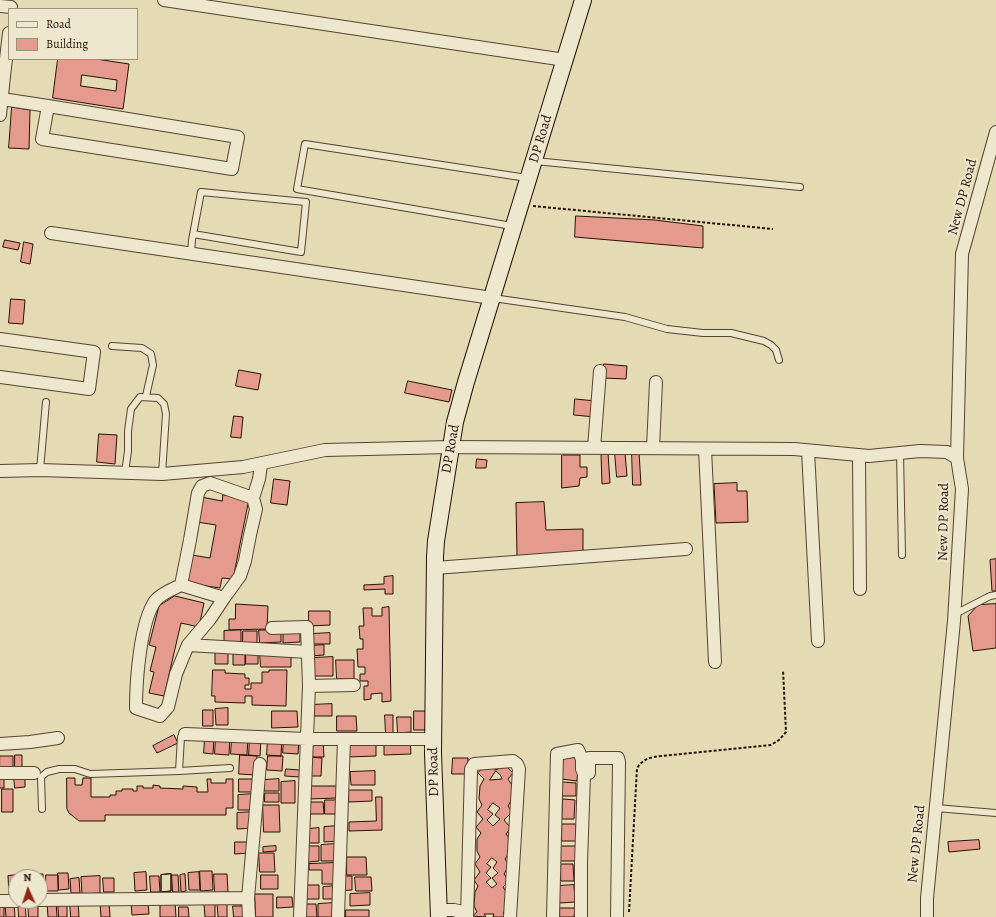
<!DOCTYPE html>
<style>
body{margin:0}
#map{position:relative;width:996px;height:917px;overflow:hidden;background:#e4dab3;font-family:Alegreya,serif}
canvas{display:block}
.legend{position:absolute;left:8px;top:8px;width:130px;height:52px;box-sizing:border-box;background:#ede7ce;border:1px solid #9e917e;margin:0;padding:5px 7px;list-style:none;font-size:12px;color:#281005}
.legend li{display:flex;align-items:center;gap:8px;height:20px}
.legend b{width:20px;border:1px solid #9e917e}
.north{position:absolute;left:8px;top:869px;width:40px;height:40px;box-sizing:border-box;background:#ede7ce;border:1px solid #9e917e;border-radius:50%;rotate:357deg;font-size:11px;font-weight:700;line-height:16px;text-align:center;color:#281005}
.north::after{content:'';display:block;margin:auto;width:14px;height:18px;background:#8f2418;clip-path:polygon(50% 0,100% 100%,50% 72%,0 100%)}
</style>
<div id="map">
<canvas width="996" height="917"></canvas>
<ul class="legend">
<li><b style="height:5px;background:#ede7ce"></b>Road</li>
<li><b style="height:11px;background:#e49a8c"></b>Building</li>
</ul>
<div class="north">N</div>
</div>
<script>
const g = document.querySelector('canvas').getContext('2d');
g.lineJoin = 'round';
function fill(path, color) { g.fillStyle = color; g.fill(path, 'evenodd'); }
function strokePath(path, color, width, dash) { g.strokeStyle = color; g.lineWidth = width; g.lineCap = dash ? 'butt' : 'round'; g.setLineDash(dash || []); g.stroke(path); }
function write(font, color, halo, rows, align = 'center') {
  g.font = font + ' Alegreya,serif'; g.lineWidth = 4; g.setLineDash([]); g.textBaseline = 'middle'; g.strokeStyle = halo; g.fillStyle = color; for (const [text, x, y, turn = 0] of rows) {
    g.save(); g.translate(x, y); g.rotate((+turn || 0) * Math.PI / 180); g.textAlign = isNaN(turn) ? turn : align; if (halo) g.strokeText(text, 0, 0); g.fillText(text, 0, 0); g.restore();
  }
}
const building = new Path2D(`
 M58 59H96L129 64 123 109 53 98ZM82 75 117 80 116 91 81 86Z
 M12 107 30 110 29 149 9 148Z
 M576 216 655 220 703 226V248L575 237Z
 M5 240 20 243 18 250 3 247Z
 M24 242 33 244 30 264 21 262Z
 M11 299 25 300 23 324 9 323Z
 M604 364 627 366 626 379 603 378Z
 M239 370 261 374 258 390 236 386Z
 M408 381 452 390 449 402 405 393Z
 M575 399 596 401 595 417 574 415Z
 M234 416 243 417 241 438 231 437Z
 M99 434 117 435 115 464 97 462Z
 M632 452H639L641 485H633Z
 M608 453 610 483 602 484 601 454Z
 M615 453H625L627 476 617 477Z
 M562 455H580V467H587V477L580 478 579 486 562 488Z
 M477 459 487 460 486 468H476Z
 M274 479 290 481 287 505 271 503Z
 M737 483V491H747L748 522 716 523 714 484Z
 M223 495 249 499 233 579 222 578 220 588 187 583 192 555 210 558 216 525 197 522 201 497 222 501Z
 M544 502 546 530 583 529V552L517 556 516 503Z
 M996 559V591H992L990 560Z
 M393 576V594H385V589L364 590V585L384 584V577Z
 M175 596 204 603 199 627 181 623 164 696 149 693 154 672 150 671 156 647 149 645 159 606Z
 M236 604 268 606 267 629 229 630V619H235Z
 M996 604V648L973 651 968 616 978 605Z
 M389 607 391 701 382 702V693L371 694V699L364 700V686H368V681H360V674H365V667H358L357 649H363V639H360L359 626H364L363 608H372V616H382V608Z
 M309 611H330V625L309 626Z
 M300 628V642L283 643V629Z
 M241 630V643L224 644V631Z
 M259 630H281V642L260 643Z
 M243 631H257V644H243Z
 M330 633V644H312V634Z
 M324 645V655L310 656V646Z
 M245 650V665H233V651Z
 M228 651V664H215V652Z
 M246 653H258V664H246Z
 M260 653H291V667H261Z
 M333 657V676H313L312 658Z
 M336 660H354V679H337Z
 M213 670H225V673L245 674V678H249V685H245V689H251V683H262V672H269V670H287L286 706 252 705V696H245V703L215 702V696H212Z
 M332 704V716H311L310 705Z
 M228 708V725H216L215 709Z
 M203 710H213V726H203Z
 M272 711H297L298 727 272 728Z
 M414 711H426L427 730H414Z
 M385 715H393V734H386Z
 M337 716H356L357 731H337Z
 M397 717H411V732L398 733Z
 M174 735 178 743 157 753 153 746Z
 M216 736 230 737 229 755 215 754Z
 M250 737 261 738 260 756 249 755Z
 M205 738H214L213 754 204 753Z
 M232 738H248L247 755 231 754Z
 M268 738 282 739 281 756 267 755Z
 M284 739 299 740 298 754 283 753Z
 M312 740H323L324 757H313Z
 M376 740V756L347 757V741Z
 M410 740 411 754 384 755V741Z
 M15 755H22V769H15Z
 M240 755 257 756 256 775 239 774Z
 M563 755 579 756 577 781 561 779Z
 M0 756H13V769H0Z
 M268 756H283L282 771 267 770Z
 M309 757 322 758 321 776H308Z
 M453 758H468V774H452Z
 M488 764 496 770 505 765 513 773 508 779 513 787 512 799 508 806 512 812 504 820 511 828 506 834 509 838V853L505 859 509 865 504 874 509 881 503 887 507 893 506 909 503 913 507 917H493L494 914H484L486 917 472 916 477 912 474 906 475 892 478 886 474 880 480 872 475 864 480 857 477 851V839L481 833 476 827 483 819 477 812 482 805 479 799 480 786 484 779 478 773ZM496 771 501 776 502 779 490 780ZM493 803 500 808 495 815 500 819 493 826 487 820 493 814 488 810ZM492 858 497 862 493 868 498 873 492 878 497 884 492 888 486 882 491 878 486 873 491 867 487 864Z
 M286 769 300 770V777L285 776Z
 M375 771V785H351L350 772Z
 M0 774H4V788H0Z
 M14 776H25V787L15 788Z
 M67 778H75V785H82L83 778H91V797H110V795H116V791H122V789H133V791H137V786H143V788H153V785L160 786V788L183 789V786L197 787V792H208L207 779H211V783H226V779H233V808H226V815H105V821H79L69 813 67 809Z
 M239 779H255V792H239Z
 M279 779V791H264V780Z
 M295 781V803H281V782Z
 M562 782 576 783V796H562Z
 M308 786H337V798L308 799Z
 M2 789H13V812H2Z
 M349 790H372V801L349 802Z
 M265 793H279V802H265Z
 M255 794V810H238V795Z
 M376 797H382V830L349 831V822L376 821Z
 M563 799 575 800 574 819H562Z
 M325 800H336V814H325Z
 M308 802H323L324 814H308Z
 M263 805H279L280 832H264Z
 M253 812V828L237 829V813Z
 M562 824H576V841H562Z
 M337 826 338 841 324 842V827Z
 M319 828V843H307V829Z
 M979 840 980 849 949 852 948 842Z
 M235 842H250V853L235 854Z
 M335 844V861H321V845Z
 M276 846V851L263 852V847Z
 M308 846H319V861L308 862Z
 M560 846H577V861H560Z
 M259 853H274L275 872H260Z
 M347 857H366L367 875H347Z
 M335 863V884H322V870H309V864Z
 M561 864H573L574 881H561Z
 M200 871H212L213 890 201 891Z
 M146 872 147 890 135 891 134 873Z
 M199 872 200 890H189L188 873Z
 M58 873H68L69 889 59 890Z
 M35 874H43V890H40V877H35Z
 M171 874V891L161 892V875Z
 M171 874V891L161 892V875Z
 M185 874 186 891 181 892 180 875Z
 M214 874H227L228 892 215 893Z
 M17 875 16 894H9L8 876Z
 M46 875H58V891H46Z
 M172 875H178L179 892H173Z
 M261 875H278V889H261Z
 M100 876V893L82 894 81 877Z
 M150 876H159L160 892H151Z
 M340 876H352V890L340 891Z
 M355 877H371L372 891H356Z
 M79 878 80 893H71L70 879Z
 M103 878H114V892H104Z
 M306 885H319V899H306Z
 M574 885 575 902 559 903 558 886Z
 M336 886V899H323V887Z
 M370 893V905L350 906V894Z
 M255 894H273V917H256Z
 M277 897H292L293 907 277 908Z
 M28 901H38V917H29Z
 M56 901 57 917H48L47 902Z
 M70 901H78L79 917H71Z
 M109 901 110 917H101L100 902Z
 M18 902H25L26 917H19Z
 M58 902H67V917H59Z
 M148 902 149 914 132 915 131 903Z
 M175 902 176 917H160V903Z
 M227 902V917H218L217 903Z
 M215 903V917H205L204 904Z
 M334 903 335 917H318V904Z
 M0 904H4V917H0Z
 M14 904 15 917H6L5 905Z
 M304 904H316L317 917H305Z
 M233 906H245L246 917H234Z
 M179 907H188L189 917H179Z
 M560 908H575L574 917H560Z
 M346 910H369V917H346Z`);
const path = new Path2D(`
 M533 206 773 229
 M629 912 637 768C644 758 651 757 662 756L771 745 779 740 786 732 783 670`);
const lane = new Path2D(`
 M535 161 800 187
 M512 226 297 189 305 144 527 178
 M191 253 192 240 201 192 306 202 301 252 193 234
 M493 298 625 317 667 329 703 333H731L764 341 771 345 776 350 779 360
 M112 346 142 348 151 354 153 365 146 396
 M900 453 902 555
 M40 470 46 402
 M125 473 128 451V431L131 409 140 397 158 398 164 404 166 414 162 474
 M955 614 990 596 996 595
 M179 771 230 768
 M936 808 996 813
 M42 809 41 777 47 772 59 769H75L90 774 179 771 181 737 185 734`);
const street = new Path2D(`
 M164 0 565 60
 M0 6 11 7
 M0 76H4L9 33
 M2 99 48 106 238 137 232 169 42 139 48 106
 M0 115 4 76
 M51 233 492 298
 M0 339 94 352 89 389 0 377
 M594 448 600 371
 M653 448 656 382
 M705 449 715 662
 M808 451 818 641
 M859 455 860 589
 M0 471 40 470 162 474 243 467 325 450 450 447 794 449 869 456 920 451 947 452 957 458
 M253 498 259 479 261 465
 M435 568 686 549
 M181 585 190 540 198 493 202 486 210 483 253 498 256 509 250 535 245 561 240 576 224 598
 M272 628 307 627 309 686 300 917
 M188 645 210 619 224 598 181 585C173 589 160 594 155 601 140 623 136 681 136 708L160 716 168 707 176 674 188 645 308 652
 M309 686 354 685
 M185 734 307 739H433
 M0 744 30 742 58 738
 M0 773H34
 M589 773V758H618L619 762 617 917
 M248 898 249 917
 M40 900 248 898 260 764
 M0 901H16
 M439 910H454L459 911 461 917
 M338 917 344 739
 M467 917 471 769 474 764 513 761 517 764 519 769 510 917
 M553 917 557 754 578 750 582 759V769L584 774 581 863V917
 M927 917V898L954 621 962 489 957 458 962 254 996 132`);
const secondary = new Path2D(`
 M439 917 433 753 435 557 436 541 455 422 466 382 583 0`);
const streetNames = [
 ["DP Road",541,139,-73],
 ["New DP Road",963,197,-75],
 ["DP Road",451,449,-80],
 ["New DP Road",944,522,-89],
 ["DP Road",434,772,-91],
 ["New DP Road",917,844,-84]
];
fill(building, '#e49a8c');
strokePath(building, '#281005', 1);
strokePath(lane, '#574230', 8);
strokePath(street, '#574230', 14);
strokePath(secondary, '#281005', 18);
strokePath(path, '#281005', 2, [3, 2]);
strokePath(lane, '#ede7ce', 6);
strokePath(street, '#ede7ce', 12);
strokePath(secondary, '#ede7ce', 16);
write('14px', '#281005', '#ede7ce', streetNames);
</script>
